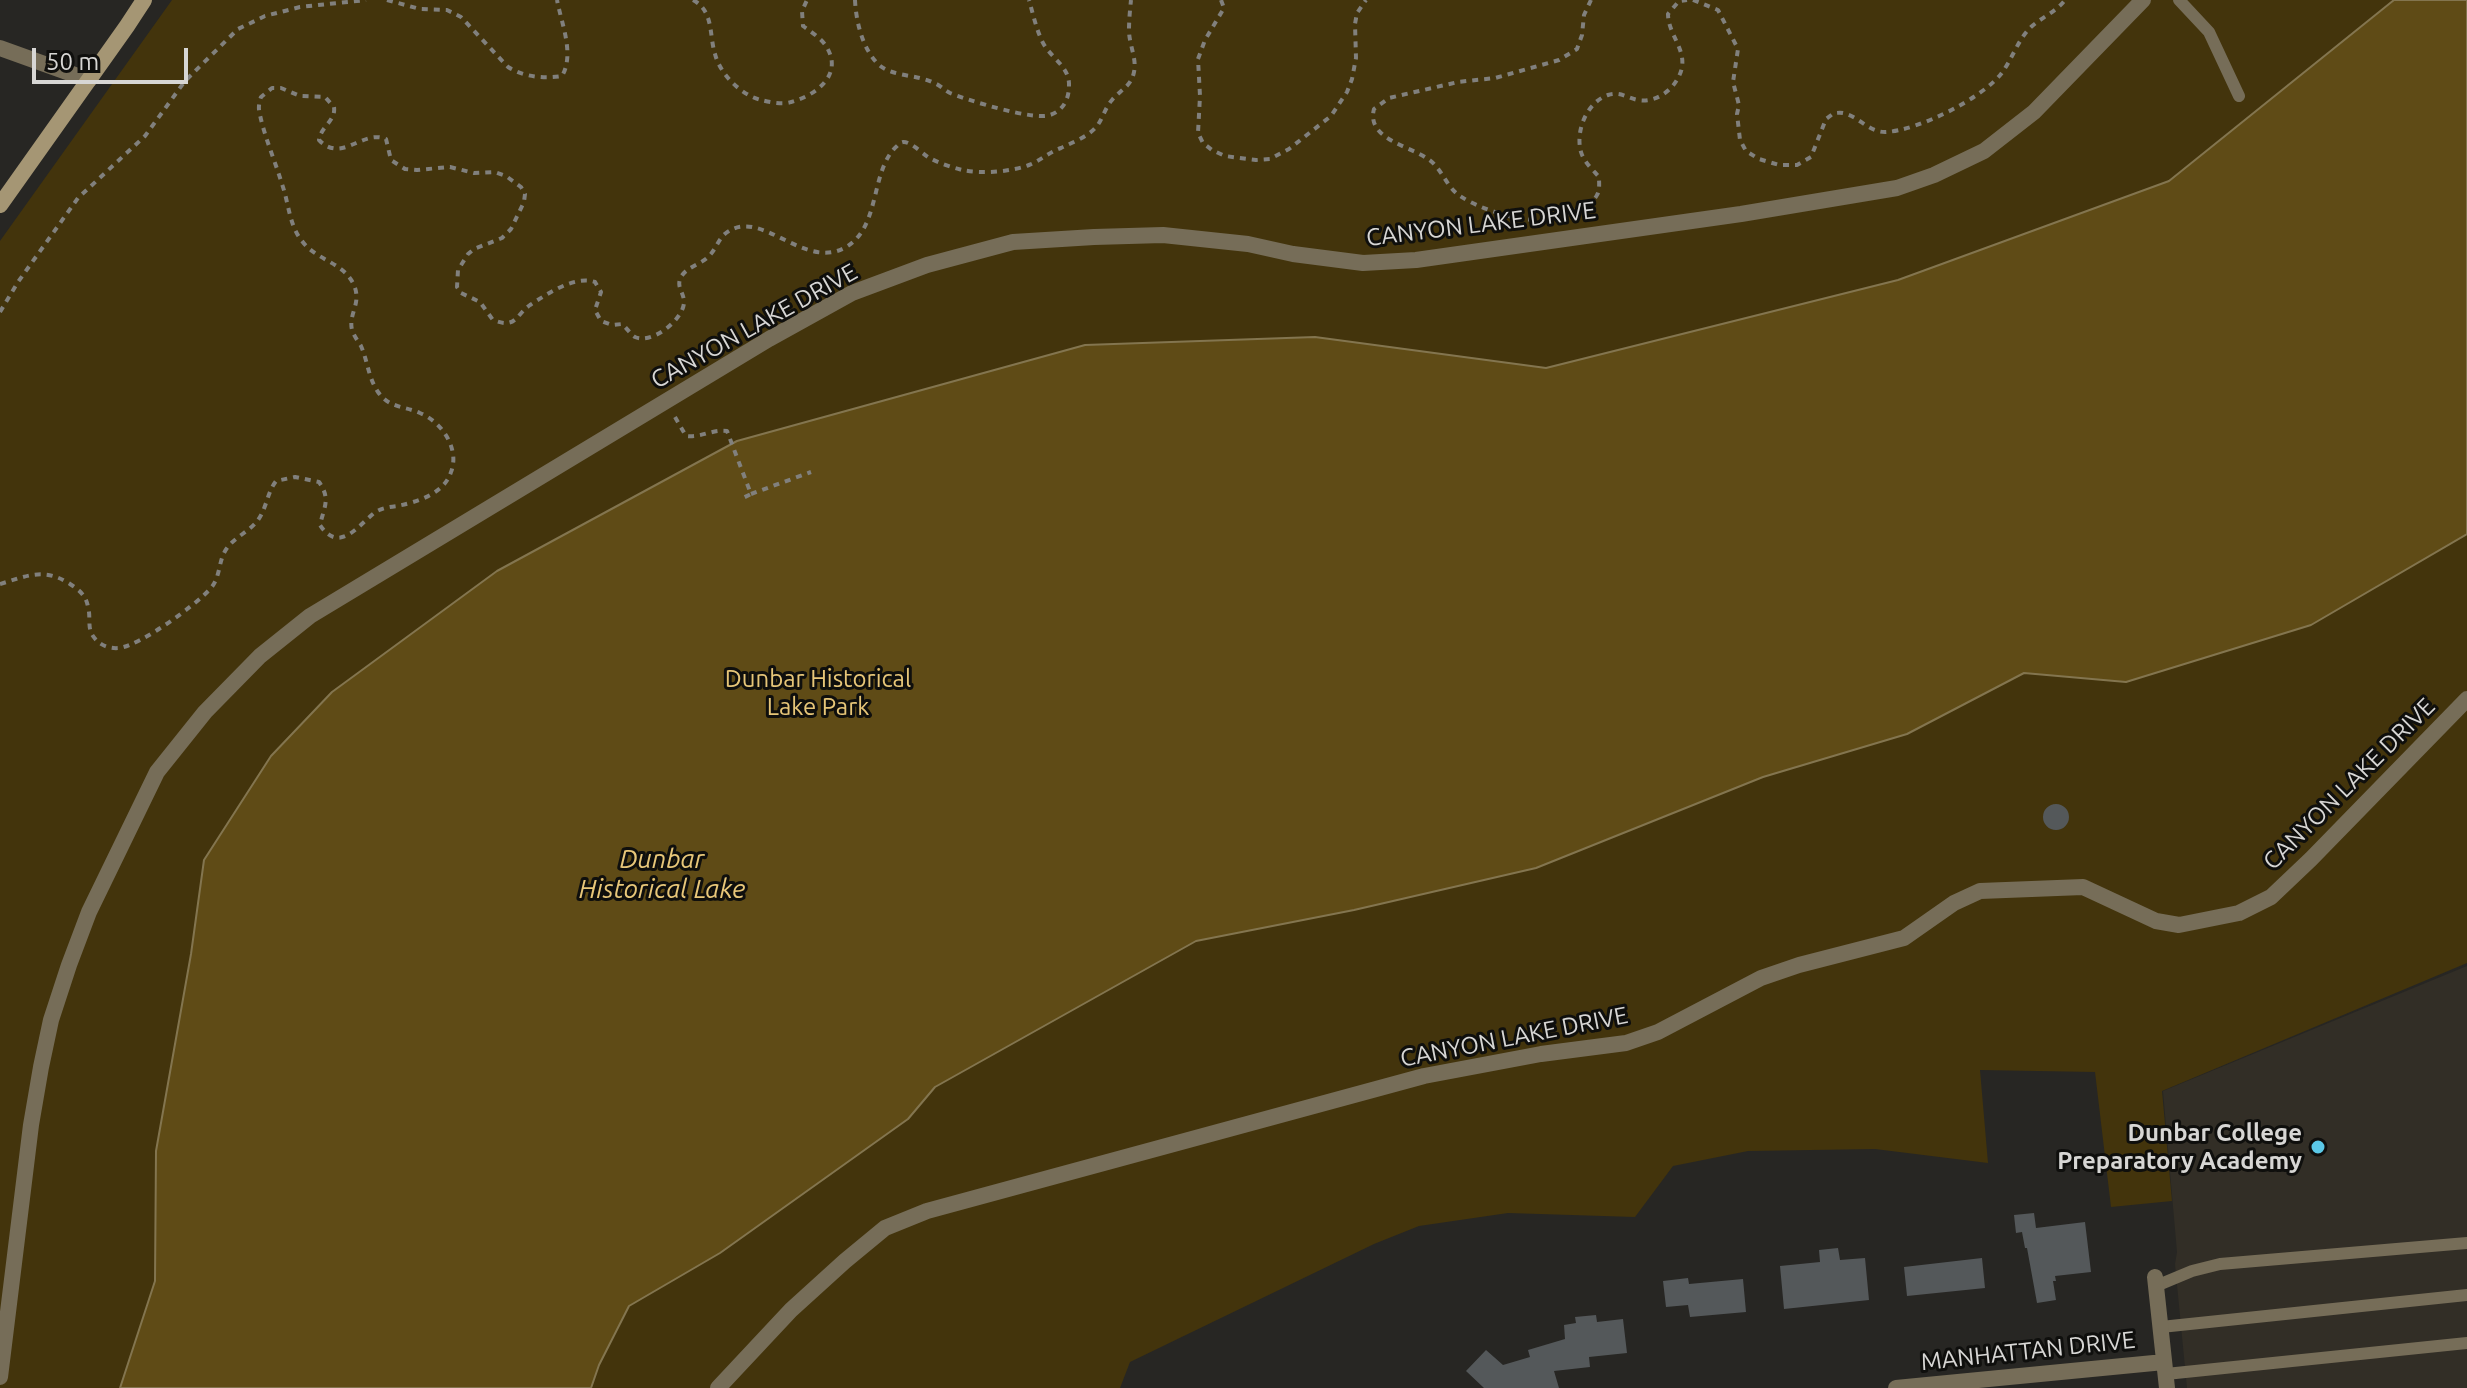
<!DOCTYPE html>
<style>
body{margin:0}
#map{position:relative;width:2467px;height:1388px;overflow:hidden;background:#272623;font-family:Ubuntu,sans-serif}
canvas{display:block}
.scale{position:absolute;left:32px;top:48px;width:156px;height:36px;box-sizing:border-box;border:4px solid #d7d6d4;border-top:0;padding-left:10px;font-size:24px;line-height:28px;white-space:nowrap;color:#d7d6d4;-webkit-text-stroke:6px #0f0f0d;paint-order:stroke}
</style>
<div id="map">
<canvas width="2467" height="1388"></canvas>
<div class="scale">50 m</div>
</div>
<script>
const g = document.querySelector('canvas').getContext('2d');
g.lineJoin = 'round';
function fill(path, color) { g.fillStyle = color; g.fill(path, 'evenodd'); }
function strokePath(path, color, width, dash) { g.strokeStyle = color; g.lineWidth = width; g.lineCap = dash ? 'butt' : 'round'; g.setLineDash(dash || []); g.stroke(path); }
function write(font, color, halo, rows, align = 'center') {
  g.font = font + ' Ubuntu,sans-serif'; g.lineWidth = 6; g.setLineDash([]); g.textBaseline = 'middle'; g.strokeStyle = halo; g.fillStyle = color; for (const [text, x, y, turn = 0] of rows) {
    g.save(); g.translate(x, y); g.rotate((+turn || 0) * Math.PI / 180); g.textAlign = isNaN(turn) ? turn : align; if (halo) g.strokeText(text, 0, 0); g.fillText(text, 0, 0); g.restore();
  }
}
const built = new Path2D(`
 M2467 966V1388H2187L2175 1264 2177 1252 2163 1091Z`);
const green = new Path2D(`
 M172 0H2467V963L2162 1091 2172 1201 2111 1207 2095 1072 1980 1070 1988 1163 1875 1149 1748 1151 1673 1166 1635 1217 1508 1213 1419 1226 1374 1244 1130 1362 1120 1388H0V241Z`);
const water = new Path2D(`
 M2394 0H2467V534L2311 625 2126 682 2024 673 1907 734 1763 777 1536 868 1354 910 1196 941 935 1087 908 1119 720 1253 629 1306 599 1365 591 1388H120L155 1281 156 1151 191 954 204 860 271 756 332 692 497 571 737 441 1085 345 1315 337 1546 368 1898 280 2169 181Z`);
const building = new Path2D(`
 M2043 817a13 13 0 1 1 26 0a13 13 0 1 1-26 0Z
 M2034 1213 2036 1228 2085 1222 2091 1272 2055 1276 2056 1281H2053L2056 1300 2037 1303 2027 1248H2025L2022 1232 2016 1233 2014 1215Z
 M1838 1248 1840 1260 1865 1258 1869 1300 1784 1309 1780 1266 1820 1262 1819 1250Z
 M1982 1258 1985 1288 1907 1296 1904 1267Z
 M1688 1278 1689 1284 1743 1279 1746 1312 1690 1317 1688 1305 1666 1307 1663 1281Z
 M1596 1315 1597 1322 1623 1319 1627 1353 1589 1357 1590 1367 1554 1371 1559 1388H1484L1466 1371 1486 1350 1503 1365 1530 1357 1528 1350 1565 1339 1564 1325 1576 1323 1575 1317Z`);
const path = new Path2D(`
 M387 0 420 9 447 10 461 17 508 67C524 77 544 79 562 76 575 54 561 22 557 0
 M693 0C714 11 709 35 715 54 720 74 741 95 761 100 769 102 783 105 791 102 817 95 844 74 826 46 821 38 811 32 803 26L802 11 807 0
 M855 0C856 21 862 47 877 63 890 77 917 74 934 83 940 85 944 90 950 93 967 100 1034 121 1050 115 1063 111 1069 99 1069 86 1070 66 1050 58 1042 41 1036 28 1033 14 1029 0
 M1221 0 1224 8 1205 40 1198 59 1200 96 1198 133 1203 143 1212 150 1225 156 1256 160 1270 159 1289 149 1331 116 1347 92 1352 79 1356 58 1355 24 1357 13 1366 0
 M1591 0 1584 15 1582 35 1577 49 1559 60 1495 78 1458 82 1389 98 1374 109C1366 139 1410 146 1428 159 1442 168 1446 187 1460 196 1477 207 1503 216 1524 219 1541 222 1589 212 1597 195 1600 190 1599 183 1599 177 1593 170 1584 162 1581 152 1575 131 1587 102 1608 95 1620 91 1627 98 1638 100 1654 103 1671 92 1678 78 1692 53 1668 37 1668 14L1679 1 1687 0
 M1693 0 1718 10 1738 49 1733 82 1739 105 1737 114 1740 140 1746 151 1759 159 1779 165H1797L1811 157 1826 119 1834 113C1838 113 1842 112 1846 114 1860 118 1869 132 1885 132 1917 131 1981 99 2001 74 2012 60 2018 39 2031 27 2042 17 2056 12 2065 0
 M0 312 18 282 78 198 145 136 185 81 238 29 265 16 300 7 366 0
 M675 417 686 436C701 438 712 429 727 431L751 494 743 498
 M751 494 811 472
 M0 584C27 576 44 567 70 584 79 590 86 595 88 607 91 616 87 628 93 636 99 645 109 649 119 648 141 645 196 605 211 588 221 576 218 560 227 548 235 537 250 531 258 520 267 507 267 493 276 481L295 477 319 482C331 499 324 507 320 525 339 554 358 526 374 513 381 508 389 507 397 506 417 502 444 494 451 472 460 449 442 422 420 413 404 406 389 408 378 392 368 377 368 362 361 346 358 341 354 336 352 330 348 313 363 303 353 283 342 262 316 260 302 241 289 225 289 204 282 184 275 161 265 138 260 115 258 108 259 103 261 97L272 88H281L300 96 325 97 334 107C336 121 321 126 319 140 342 164 362 129 386 139L391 160 405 169 417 170 450 167 474 173 495 172 506 176 521 187 525 194 524 202 511 229 502 238 474 249 468 254 458 270 457 287 461 293 480 302 493 320C516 329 515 316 530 305 547 294 575 275 595 282L601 292 595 310 601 321 612 325 622 324C627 328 630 334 635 337 652 345 684 319 684 302 684 293 677 288 680 279 685 267 700 265 708 257 716 250 718 239 726 233 761 206 804 272 846 247 881 227 870 170 897 146 901 142 903 141 908 143 915 146 922 153 928 157 938 163 951 167 962 170 982 174 1010 172 1029 165 1040 161 1049 152 1061 148 1073 142 1088 137 1097 126 1103 118 1105 108 1112 100 1120 90 1131 87 1134 72 1137 58 1129 45 1129 30 1129 20 1130 10 1131 0`);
const service = new Path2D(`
 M2179 0 2209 32 2239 96
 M2156 1286 2192 1271 2220 1264 2467 1243
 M2161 1327 2467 1295
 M2166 1374 2467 1343`);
const minor = new Path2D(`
 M0 48 89 80
 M2155 1277 2167 1388
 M1896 1388 2164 1362`);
const tertiary = new Path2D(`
 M0 1377 31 1125 41 1067 51 1020 69 965 89 912 157 772 205 712 260 656 310 616 769 339 852 293 927 265 1013 242 1094 237 1163 235 1248 244 1293 254 1363 263 1416 260 1741 214 1897 188 1934 175 1984 151 2034 112 2143 0
 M718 1388 791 1310 845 1261 885 1228 927 1211 1424 1076 1541 1054 1626 1043 1658 1032 1761 978 1799 965 1904 938 1954 903 1980 891 2083 887 2156 921 2179 925 2239 913 2271 897 2311 859 2467 699`);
const secondary = new Path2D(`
 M0 205 127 26 144 0`);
const markers = [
 [2318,1147,8,"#5bc8e7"]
];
const streetNames = [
 ["CANYON LAKE DRIVE",1481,224,-7],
 ["CANYON LAKE DRIVE",754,326,-29],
 ["CANYON LAKE DRIVE",2349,784,-45],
 ["CANYON LAKE DRIVE",1514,1037,-11],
 ["MANHATTAN DRIVE",2028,1351,-6]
];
const parkNames = [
 ["Dunbar Historical",818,679],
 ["Lake Park",818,707]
];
const poiNames = [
 ["Dunbar College",2302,1133],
 ["Preparatory Academy",2302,1161]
];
const waterNames = [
 ["Dunbar",662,859],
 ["Historical Lake",662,889]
];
fill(built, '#322e26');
fill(green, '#43340c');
fill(water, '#5f4b16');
strokePath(water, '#83754f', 2);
fill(building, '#54585a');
strokePath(path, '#81807d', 4, [6, 6]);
strokePath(service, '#766d58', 12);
strokePath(minor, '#766d58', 16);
strokePath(tertiary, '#766d58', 16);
strokePath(secondary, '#a59674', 16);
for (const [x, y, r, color] of markers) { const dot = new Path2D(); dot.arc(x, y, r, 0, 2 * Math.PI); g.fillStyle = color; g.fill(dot); strokePath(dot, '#0f0f0d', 3); }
write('24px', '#d7d6d4', '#0f0f0d', streetNames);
write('24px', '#e7c678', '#0f0f0d', parkNames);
write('bold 24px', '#d7d6d4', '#0f0f0d', poiNames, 'right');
write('italic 26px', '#e8c779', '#0f0f0d', waterNames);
</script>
